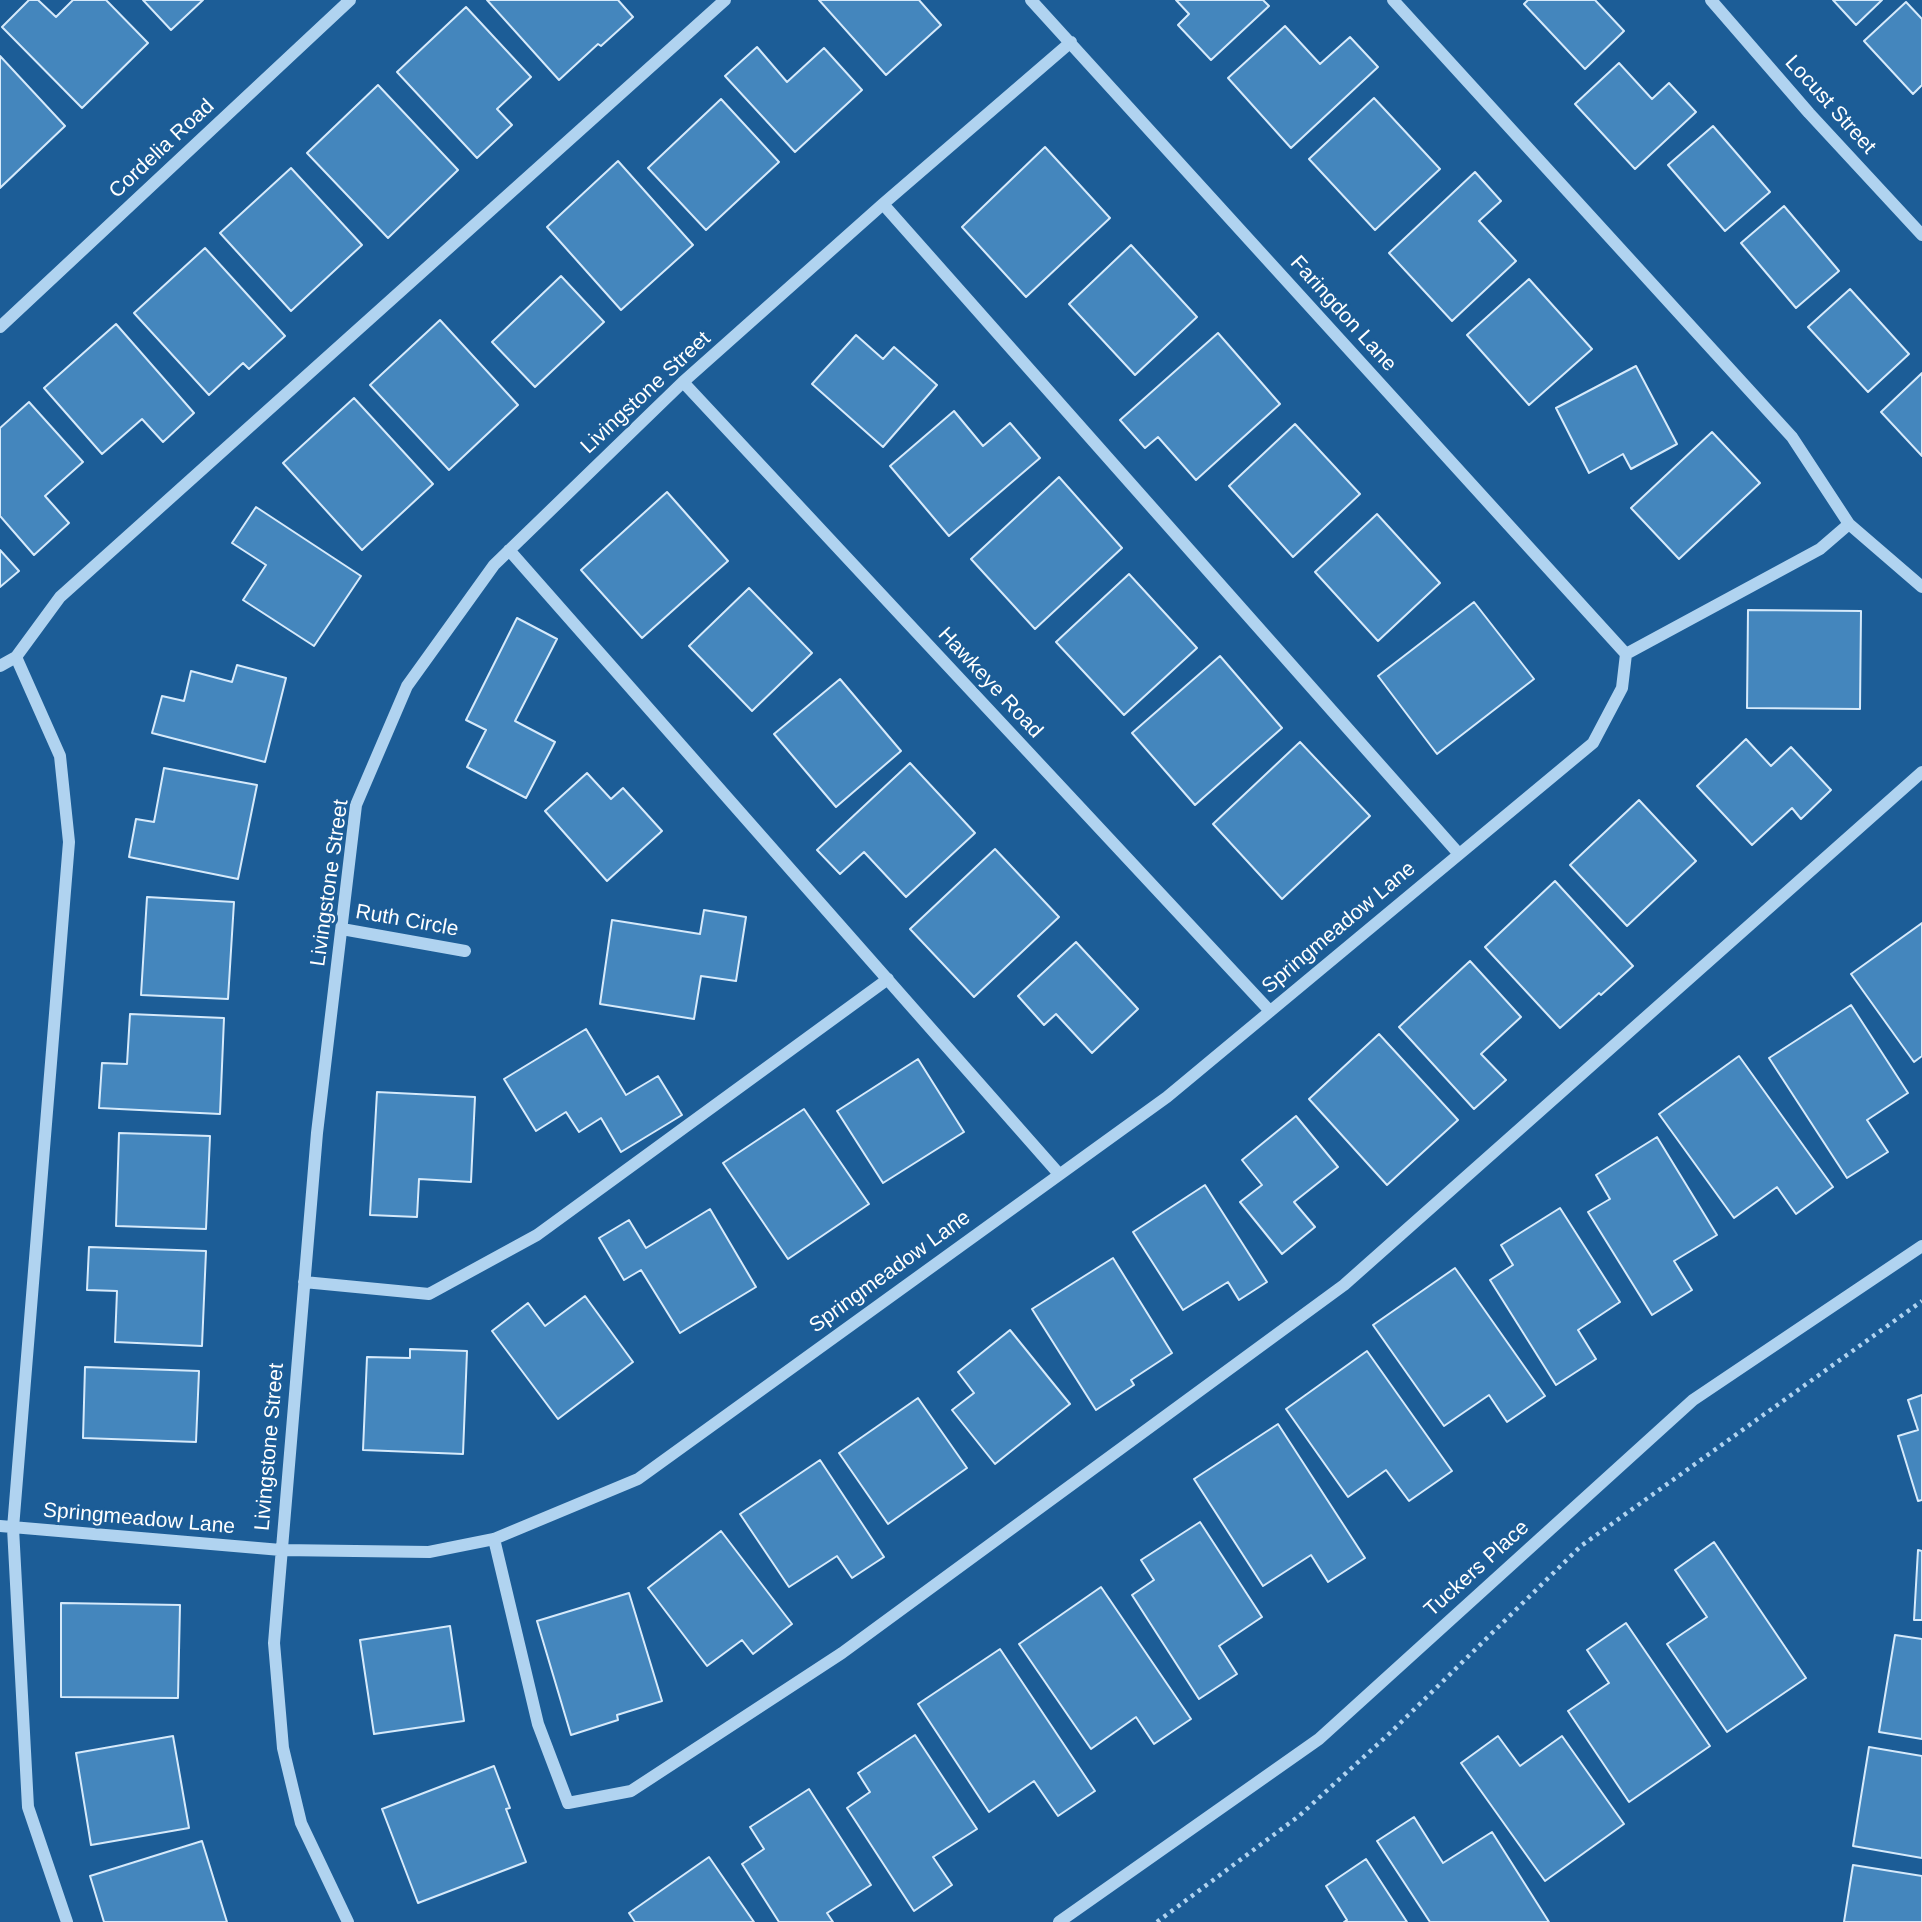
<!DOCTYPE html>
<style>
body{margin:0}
canvas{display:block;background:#1c5d97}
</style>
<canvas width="1922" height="1922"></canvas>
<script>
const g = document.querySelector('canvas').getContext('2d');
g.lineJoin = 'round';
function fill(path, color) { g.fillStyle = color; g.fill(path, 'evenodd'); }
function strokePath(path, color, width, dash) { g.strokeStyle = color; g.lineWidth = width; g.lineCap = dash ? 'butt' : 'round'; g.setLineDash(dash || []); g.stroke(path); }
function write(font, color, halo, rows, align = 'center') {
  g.font = font + ' Arial,sans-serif'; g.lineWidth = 6; g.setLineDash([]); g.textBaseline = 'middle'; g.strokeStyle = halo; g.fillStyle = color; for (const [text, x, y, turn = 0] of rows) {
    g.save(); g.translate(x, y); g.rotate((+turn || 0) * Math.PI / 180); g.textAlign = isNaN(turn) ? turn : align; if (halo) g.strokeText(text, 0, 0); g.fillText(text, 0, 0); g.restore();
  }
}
const building = new Path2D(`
 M29 0H38L56 17 73 0H106L148 43 82 108 2 27Z
 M143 0H203L171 30Z
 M487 0H618L633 17 601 46 598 44 559 80Z
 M819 0H919L941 25 886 75Z
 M1176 0H1263L1269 6 1211 60 1178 25 1189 14Z
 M1528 0H1595L1624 31 1585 69 1524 4Z
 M1833 0H1882L1856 25Z
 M1906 2 1922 19V85L1913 94 1864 41Z
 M466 7 531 77 497 109 512 125 477 158 397 72Z
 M1285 26 1320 64 1350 37 1378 67 1291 148 1228 78Z
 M757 47 787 82 824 48 862 90 795 152 725 76Z
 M0 56 65 126 0 188Z
 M1619 63 1652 99 1669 83 1696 112 1635 169 1575 104Z
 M378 85 458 170 388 238 307 153Z
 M1374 98 1440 169 1375 230 1309 159Z
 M721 99 779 162 706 230 648 168Z
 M1713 126 1770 192 1725 231 1668 165Z
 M1045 147 1110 218 1026 297 962 227Z
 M618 161 693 245 621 310 547 227Z
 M291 168 362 245 291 311 220 233Z
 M1475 172 1501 201 1479 221 1516 261 1452 321 1389 253Z
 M1784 206 1839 271 1796 308 1741 243Z
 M1131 245 1197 317 1135 375 1069 304Z
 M205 248 285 336 249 369 243 363 209 395 134 313Z
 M561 276 604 322 535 387 492 342Z
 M1529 279 1592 349 1529 405 1467 335Z
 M1850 289 1909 354 1868 392 1808 327Z
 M440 320 518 405 449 470 370 385Z
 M116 324 194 413 163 442 142 419 102 454 44 388Z
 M1218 333 1280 404 1196 480 1158 437 1145 448 1120 420Z
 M856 335 883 359 894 347 937 385 883 447 812 384Z
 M1636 366 1677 444 1631 469 1623 454 1589 473 1556 408Z
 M1922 373V456L1881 412Z
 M354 398 433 484 362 550 283 463Z
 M29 402 83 462 45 496 69 523 34 555 0 516V428Z
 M954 411 983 446 1010 423 1040 458 949 536 890 466Z
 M1295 424 1360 494 1293 557 1229 486Z
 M1712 432 1760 483 1679 559 1631 508Z
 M1059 477 1122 548 1035 629 971 559Z
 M667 492 728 561 642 638 581 570Z
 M256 507 361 576 314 646 243 600 266 565 232 543Z
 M1377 514 1440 583 1378 641 1315 572Z
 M0 550 19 571 0 587Z
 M1129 574 1197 648 1124 715 1056 642Z
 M749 588 812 653 752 711 689 646Z
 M1474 602 1534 679 1437 754 1378 676Z
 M1748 610 1861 611 1860 709 1747 708Z
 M517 618 557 639 515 721 555 742 526 798 467 767 486 730 466 720Z
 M1220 656 1282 728 1195 805 1132 733Z
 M237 665 286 678 265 762 152 733 162 696 184 701 191 671 232 682Z
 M840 679 901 751 836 807 774 734Z
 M1746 739 1771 766 1791 747 1831 790 1801 819 1792 808 1752 845 1697 786Z
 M1300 742 1370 816 1282 899 1213 824Z
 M910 763 975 833 906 897 864 852 840 874 817 850Z
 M164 768 257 785 238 879 129 857 136 819 154 822Z
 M587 773 611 799 623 788 662 831 607 881 545 811Z
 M1639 800 1696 861 1627 926 1570 865Z
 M995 849 1059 917 974 997 910 929Z
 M1555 881 1633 966 1601 995 1599 993 1560 1028 1485 947Z
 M147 897 234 902 228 999 141 995Z
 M704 910 746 917 736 981 701 976 694 1019 600 1004 612 920 700 934Z
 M1922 923V1056L1914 1062 1851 974Z
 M1076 942 1138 1009 1092 1053 1056 1014 1044 1025 1018 996Z
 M1470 961 1521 1017 1481 1054 1506 1080 1474 1109 1399 1027Z
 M1851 1005 1908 1093 1867 1120 1888 1152 1847 1178 1769 1058Z
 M130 1014 224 1018 220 1114 99 1108 102 1063 127 1064Z
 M586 1029 626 1095 658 1076 682 1115 621 1152 601 1118 579 1132 566 1112 536 1131 504 1079Z
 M1379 1034 1458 1120 1387 1185 1309 1099Z
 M1739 1056 1833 1187 1796 1214 1777 1187 1734 1218 1659 1114Z
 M918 1059 964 1132 883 1183 837 1111Z
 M377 1092 475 1097 471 1182 419 1179 417 1217 370 1215Z
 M804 1109 869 1204 788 1259 723 1163Z
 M1296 1116 1338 1167 1294 1202 1315 1227 1282 1254 1240 1202 1262 1185 1242 1160Z
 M119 1133 210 1136 206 1229 116 1226Z
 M1657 1137 1717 1235 1674 1261 1692 1290 1652 1315 1588 1212 1610 1199 1596 1175Z
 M1205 1185 1267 1282 1239 1300 1228 1282 1183 1310 1133 1232Z
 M1560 1208 1620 1302 1578 1330 1596 1359 1556 1385 1490 1280 1513 1265 1501 1245Z
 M710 1209 756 1287 680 1333 641 1270 624 1280 599 1238 629 1220 646 1248Z
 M89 1247 206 1251 202 1346 115 1342 117 1291 87 1290Z
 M1113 1258 1172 1353 1131 1380 1134 1385 1096 1410 1032 1309Z
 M1455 1268 1545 1396 1507 1422 1489 1395 1444 1426 1373 1325Z
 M585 1296 633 1362 558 1419 492 1331 528 1303 545 1326Z
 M1010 1330 1070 1404 995 1464 952 1410 974 1393 958 1372Z
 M410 1349 467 1351 463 1454 363 1450 367 1357 410 1358Z
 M1367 1351 1452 1471 1409 1501 1386 1470 1348 1497 1286 1409Z
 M85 1367 199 1371 196 1442 83 1438Z
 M1922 1395V1500L1918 1501 1898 1436 1918 1430 1908 1400Z
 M918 1398 967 1468 888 1524 839 1453Z
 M1278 1424 1365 1558 1328 1582 1311 1555 1263 1586 1194 1479Z
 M820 1460 884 1557 852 1578 837 1556 789 1587 740 1514Z
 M1200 1522 1262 1617 1219 1646 1237 1674 1199 1699 1132 1595 1154 1580 1141 1560Z
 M721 1531 792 1624 753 1654 742 1640 707 1666 648 1588Z
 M1714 1542 1806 1678 1727 1732 1667 1644 1707 1617 1675 1570Z
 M1918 1550 1922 1551V1620H1914Z
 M1101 1587 1191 1719 1154 1744 1136 1717 1091 1749 1019 1644Z
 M629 1593 662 1701 617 1715 618 1720 571 1735 537 1621Z
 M61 1603 180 1605 178 1698 61 1697Z
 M1626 1623 1710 1746 1629 1802 1568 1711 1609 1683 1587 1650Z
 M450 1626 464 1721 374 1734 360 1640Z
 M1895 1635 1922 1639V1739L1879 1732Z
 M1000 1649 1095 1791 1058 1816 1034 1781 989 1812 918 1704Z
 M915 1735 977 1829 933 1857 952 1885 914 1911 847 1808 870 1792 858 1773Z
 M173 1736 189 1828 91 1845 76 1753Z
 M1498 1736 1520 1766 1562 1736 1624 1824 1545 1881 1461 1763Z
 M1869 1747 1922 1756V1858L1853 1846Z
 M494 1766 510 1808 506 1809 526 1862 418 1903 382 1809Z
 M809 1789 871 1885 827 1913 833 1922H779L742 1864 764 1849 750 1827Z
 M1414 1817 1443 1863 1492 1832 1549 1922H1430L1377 1841Z
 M202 1841 227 1922H104L90 1876Z
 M709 1857 754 1922H635L629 1913Z
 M1366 1859 1407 1922H1344L1347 1920 1326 1886Z
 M1853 1865 1922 1876V1922H1844Z`);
const path = new Path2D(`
 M1157 1922 1299 1816 1390 1733 1581 1546 1922 1301`);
const minor = new Path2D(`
 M1031 0 1626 654
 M1393 0 1792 437 1849 524 1922 587
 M1711 0 1809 113 1922 235
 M883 204 1459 854
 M0 327 350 0
 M683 382 1269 1010
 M509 550 1059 1174
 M1626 654 1820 549 1849 524
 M16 657 60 756 69 842 13 1528 28 1807 67 1922
 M0 666 16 657 60 597 725 0
 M342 929 465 951
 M304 1282 429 1294 537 1235 888 979
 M0 1526 281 1550 429 1552 494 1539 638 1479 1167 1097 1593 743 1622 688 1626 654
 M494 1539 538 1724 568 1803 631 1791 842 1653 1344 1285 1922 772
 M348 1922 301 1823 283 1748 274 1643 317 1133 356 805 407 686 494 565 683 382 883 204 1071 42
 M1059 1922 1319 1739 1693 1400 1922 1246`);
const streetNames = [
 ["Locust Street",1830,105,48],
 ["Cordelia Road",162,149,-43],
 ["Faringdon Lane",1343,314,48],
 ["Livingstone Street",646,393,-43],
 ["Hawkeye Road",990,683,47],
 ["Livingstone Street",330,883,-82],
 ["Ruth Circle",407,921,10],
 ["Springmeadow Lane",1339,928,-40],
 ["Springmeadow Lane",890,1272,-36],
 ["Livingstone Street",270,1447,-85],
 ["Springmeadow Lane",139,1519,5],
 ["Tuckers Place",1477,1569,-42]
];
fill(building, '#4486bd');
strokePath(building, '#d6eafb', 2);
strokePath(path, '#b0d3f0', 4.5, [3.5, 5]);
strokePath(minor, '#b0d3f0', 12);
write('21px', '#fff', '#1c5d97', streetNames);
</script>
